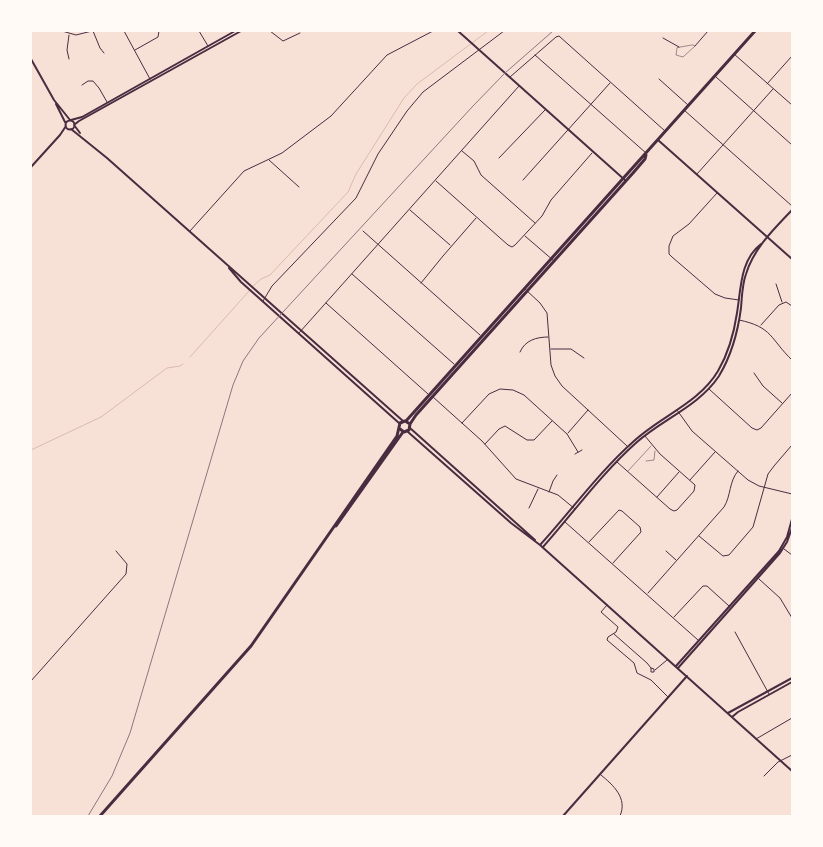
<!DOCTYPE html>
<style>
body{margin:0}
#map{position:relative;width:823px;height:847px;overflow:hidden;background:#f7e1d7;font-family:Poppins,sans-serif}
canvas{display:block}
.frame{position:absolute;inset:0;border:32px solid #fffaf5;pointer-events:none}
</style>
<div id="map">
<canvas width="823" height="847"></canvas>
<div class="frame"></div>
</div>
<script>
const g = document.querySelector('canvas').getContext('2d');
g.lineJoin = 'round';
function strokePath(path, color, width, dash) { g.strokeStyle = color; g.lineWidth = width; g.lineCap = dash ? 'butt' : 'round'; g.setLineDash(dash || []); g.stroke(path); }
const stream = new Path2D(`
 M252 287 261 279 270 275 348 192 356 174 404 98 417 84 488 31
 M190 357 250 290
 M31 450 101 417 167 368 180 366 183 364`);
const service = new Path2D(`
 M693 45 695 46 683 57 676 55 677 48Z
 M646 461 654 460 655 451
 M628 471 651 446`);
const minor = new Path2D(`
 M62 31 76 35 92 31
 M93 31 100 48 104 53
 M124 31 150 79
 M199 31 208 46
 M270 31 283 41 300 33
 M663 38 679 47
 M695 46 708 31
 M135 50 158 37 159 31
 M734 54 792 105
 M535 55 646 153
 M69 59 67 50 69 35
 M510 77 556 37 559 36 665 131
 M716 77 792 145
 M659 79 688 105
 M767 84 792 56
 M82 85 88 81H93L99 88 107 102
 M684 110 792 206
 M462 151 474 161 481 175 535 223
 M499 158 545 110
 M269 160 299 187
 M697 174 773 89
 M523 180 610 83
 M436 181 508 245 512 247 515 245 542 216 551 200 592 153
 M717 193 689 224 673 236 669 246V254L672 257 715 294 725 298 739 300
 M410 210 450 245
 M190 231 244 171 282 153 331 116 387 55 433 31
 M363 231 480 335
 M525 236 554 261
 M352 274 454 364
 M421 283 443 256 476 218
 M776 284 782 302
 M525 289 540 303 547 313 551 365 555 376 562 386 627 446
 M263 301 272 286 356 198 378 154 407 111 423 92 504 31
 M326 303 428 394
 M739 320C773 327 770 339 792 360
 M761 325 779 305 786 302 792 306
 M299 333 519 86
 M551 349H571L584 358
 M520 352C525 340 537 337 548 337
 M754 373 763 386 782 403
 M709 389 752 428 757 430 761 428 792 393
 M433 397 482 441 516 479 558 495 575 509
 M677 410 692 431 748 480 759 486 792 494
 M462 423 489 394 500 389 513 390 524 395 567 434 578 452
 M568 433 588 410
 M485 444 499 429 505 426 527 440H534L552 421
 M575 454 582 450
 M617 462 670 509 674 511 677 510 694 491 695 485 660 454 645 436
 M690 480 715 452
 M549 492 553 481 557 475
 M657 497 679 472
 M529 508 538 489
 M565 522 698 640
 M699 536 723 556 729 555 753 527 768 474 774 466 792 445
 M589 542 619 510 622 511 640 527 641 532 613 563
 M784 549 792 555
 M666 551 676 560
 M759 579 780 598 792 618
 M648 593 724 507C731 496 729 481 738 471
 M607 605 601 612 618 627 616 632 608 637 607 640 634 663 637 673 651 680 668 697
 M674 617 703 586H707L729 606
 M735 632 769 694
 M614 634 647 663 651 668V672H654V669L651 668
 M655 670 667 660
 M31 681 126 574 127 564 116 551
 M756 739 792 718
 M601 775C613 785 628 798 620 816
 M764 776 778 762 792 755`);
const tertiary = new Path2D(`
 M458 31 626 181
 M658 140 792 259
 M410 428 535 540
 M408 432 511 523 540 545 792 771
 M540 545C571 511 599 472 634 441 661 416 699 403 718 371 728 354 734 333 737 313 741 289 740 260 761 244
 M543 547C574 512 602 473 637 442 663 419 699 406 719 376 731 356 738 331 741 308 742 297 742 285 746 274 754 248 774 229 792 210
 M676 666 779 551 787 537 792 519
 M678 668 780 553 787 542 792 528
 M728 713 792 678
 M732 717 738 712 792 682
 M563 816 687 676`);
const secondary = new Path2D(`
 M31 59 54 100 70 120
 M56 104 65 122
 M71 120 82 117 235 31
 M65.5 125a4.5 4.5 0 1 1 9 0a4.5 4.5 0 1 1-9 0Z
 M71 129 107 158 403 421
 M80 133 74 125 79 121 241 31
 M31 167 60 135 66 126
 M229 268 241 282 399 423`);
const trunk = new Path2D(`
 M406 421 755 31
 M400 429 404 432 409 430 410 424 416 415 633 173 645 159 646 155
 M336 526 403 432
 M100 816 251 646 397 436 400 423 405 421 410 424`);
const rail = new Path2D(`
 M88 816 112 776 130 733 233 385 243 361 259 338 473 106 505 73 553 31`);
strokePath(stream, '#dcb8b0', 1);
strokePath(service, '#4a2c40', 0.5);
strokePath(minor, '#4a2c40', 1);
strokePath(tertiary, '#4a2c40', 2);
strokePath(secondary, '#4a2c40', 2);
strokePath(trunk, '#4a2c40', 3);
strokePath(rail, '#8f747c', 1);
</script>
